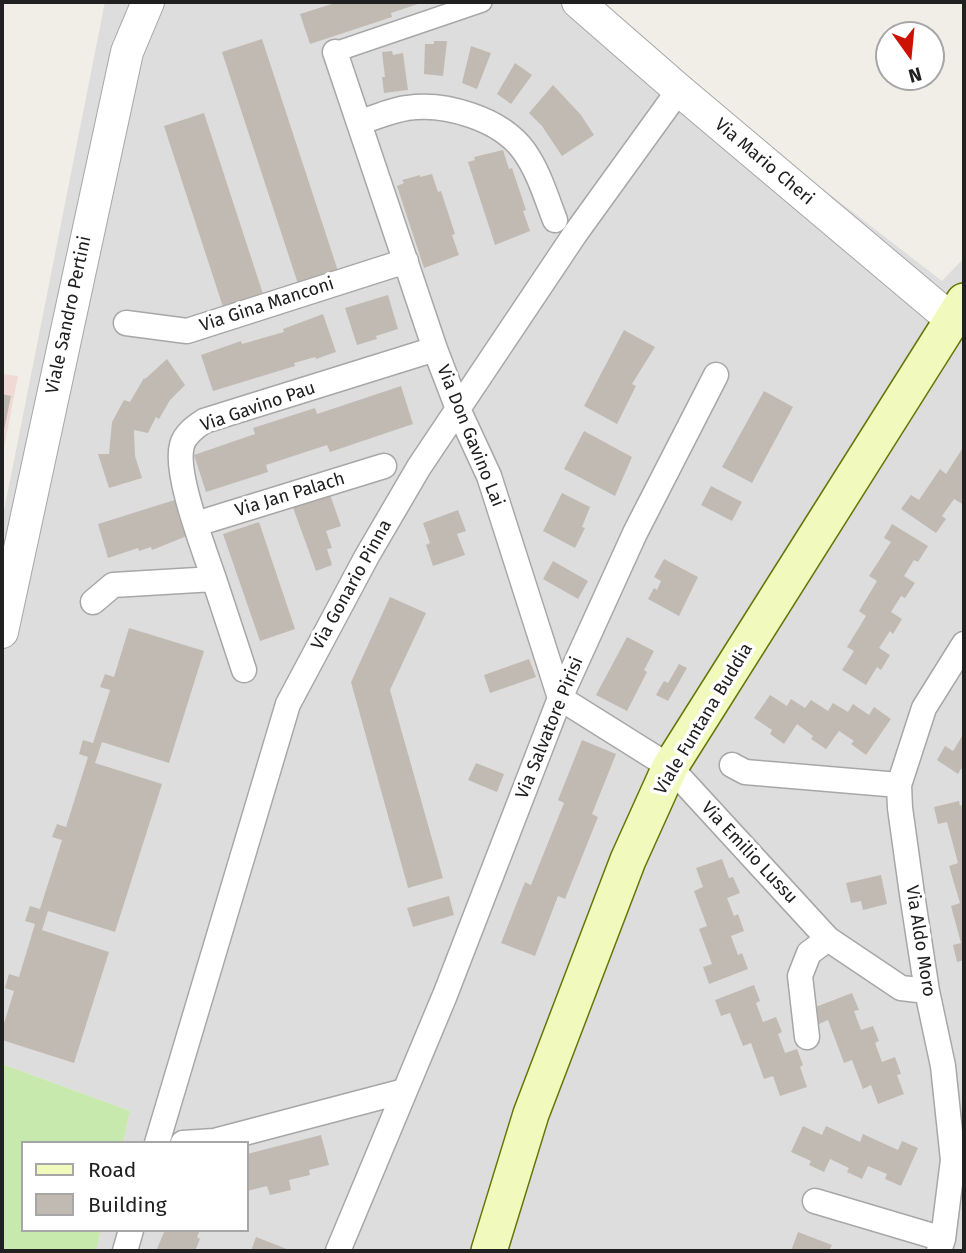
<!DOCTYPE html>
<style>
body{margin:0}
#map{position:relative;width:966px;height:1253px;overflow:hidden;background:#f0eee6;font-family:"Fira Sans",sans-serif}
canvas{display:block}
.frame{position:absolute;inset:0;border:4px solid #202020;pointer-events:none}
.legend{position:absolute;left:21px;top:1141px;width:228px;height:91px;box-sizing:border-box;background:#fff;border:2px solid #a6a6a6;margin:0;padding:9px 12px;list-style:none;font-size:21px;color:#202020}
.legend li{display:flex;align-items:center;gap:14px;height:35px}
.legend b{width:35px;border:2px solid #a6a6a6}
.north{position:absolute;left:875px;top:21px;width:70px;height:70px;box-sizing:border-box;background:#fff;border:2px solid #a6a6a6;border-radius:50%;rotate:165deg;font-size:19px;font-weight:700;line-height:28px;text-align:center;color:#202020}
.north::after{content:'';display:block;margin:auto;width:24px;height:32px;background:#cd1203;clip-path:polygon(50% 0,100% 100%,50% 72%,0 100%)}
</style>
<div id="map">
<canvas width="966" height="1253"></canvas>
<div class="frame"></div>
<ul class="legend">
<li><b style="height:9px;background:#f1f9bc"></b>Road</li>
<li><b style="height:19px;background:#c1bab3"></b>Building</li>
</ul>
<div class="north">N</div>
</div>
<script>
const g = document.querySelector('canvas').getContext('2d');
g.lineJoin = 'round';
function fill(path, color) { g.fillStyle = color; g.fill(path, 'evenodd'); }
function strokePath(path, color, width, dash) { g.strokeStyle = color; g.lineWidth = width; g.lineCap = dash ? 'butt' : 'round'; g.setLineDash(dash || []); g.stroke(path); }
function write(font, color, halo, rows, align = 'center') {
  g.font = font + ' "Fira Sans",sans-serif'; g.lineWidth = 7; g.setLineDash([]); g.textBaseline = 'middle'; g.strokeStyle = halo; g.fillStyle = color; for (const [text, x, y, turn = 0] of rows) {
    g.save(); g.translate(x, y); g.rotate((+turn || 0) * Math.PI / 180); g.textAlign = isNaN(turn) ? turn : align; if (halo) g.strokeText(text, 0, 0); g.fillText(text, 0, 0); g.restore();
  }
}
const residential = new Path2D(`
 M105 2H581L942 281 964 258V1251H96L101 1230H247V1143H123L130 1111 2 1064V521Z`);
const commercial = new Path2D(`
 M2 374 18 376 2 458Z`);
const grass = new Path2D(`
 M2 1064 130 1111 123 1143H23V1230H101L96 1251H2Z`);
const building = new Path2D(`
 M338 2H424L391 13 392 17 310 44 300 14Z
 M262 39 338 271 298 284 222 52Z
 M434 41H447L443 76 424 74 425 44H434Z
 M471 46 491 53 477 89 462 83Z
 M392 51 393 55 403 53 408 90 384 93 382 77H385L382 52Z
 M515 63 532 75 511 104 497 94Z
 M553 85 581 115 594 135 562 156 542 126 529 113Z
 M204 113 263 294 223 307 164 126Z
 M503 150 509 169 512 168 526 210 523 211 530 231 495 245 468 162 475 160 474 157Z
 M432 174 438 192 441 191 455 234 452 235 459 255 424 268 397 186 404 183 402 180 420 175V177Z
 M388 295 398 329 376 336 377 339 357 345 345 308Z
 M323 314 336 352 316 359 315 357 294 363 295 366 213 391 201 355 241 341 242 344 284 332 283 329Z
 M624 330 655 347 632 384 636 386 617 424 584 406Z
 M167 359 185 385 170 400 159 419 156 417 148 433 134 430 135 456 142 478 109 488 98 454H109L112 422 124 400 130 402 144 378 145 379Z
 M401 386 413 424 330 452 327 445 266 465 268 472 206 492 194 455 255 434 253 428 315 408 317 414Z
 M764 391 793 407 752 483 722 467Z
 M2 394 11 396 3 435H2Z
 M584 431 632 457 615 496 564 469Z
 M964 446V505L954 499 942 516 946 519 936 533 901 509 911 495 919 500 940 469 946 474Z
 M711 486 742 502 732 521 701 505Z
 M328 489 341 526 326 531 332 548 327 549 332 565 316 571 291 502Z
 M562 493 590 507 582 527 585 528 575 548 543 531Z
 M181 498 192 534 152 550 151 547 139 551 138 548 108 558 98 524Z
 M458 510 466 531 457 534 465 555 433 566 426 545 430 543 423 523Z
 M259 522 295 629 260 641 223 534Z
 M892 524 928 546 918 562 914 560 904 576 915 583 905 598 901 596 891 612 902 619 893 634 890 631 879 648 890 655 881 670 877 667 866 685 842 670 854 651 847 647 866 616 859 611 877 581 869 576 891 542 884 538Z
 M664 559 698 577 679 616 648 599 654 588 657 590 661 581 654 577Z
 M553 561 588 581 578 599 543 579Z
 M390 597 426 613 390 690 443 878 408 888 351 682Z
 M129 628 204 651 169 763 102 742 95 763 162 784 115 932 48 911 42 930 109 952 74 1063 2 1040V1030L14 991 5 988 9 974 19 977 35 924 25 921 30 906 40 909 62 840 52 837 57 824 66 827 88 757 79 754 83 740 93 743 110 690 100 687 105 674 114 677Z
 M627 637 654 651 644 670 647 672 627 711 596 695Z
 M529 659 536 677 490 693 484 675Z
 M679 664 687 668 668 701 656 695 664 681 668 683Z
 M770 695 787 706 791 699 805 708 811 700 828 711 833 703 848 712 853 704 869 715 874 707 891 719 866 755 851 744 854 741 839 731 826 749 811 739 813 736 797 724 784 744 770 734 772 730 754 718Z
 M964 733V771L961 769 958 774 937 760 945 746 953 751Z
 M582 740 616 754 592 814 598 817 565 899 558 896 535 956 501 943 525 882 531 885 564 803 558 800Z
 M476 763 504 774 497 792 468 780Z
 M959 801 960 806 964 804V960L957 962 953 945 961 943 951 906 960 903 949 866 958 863 947 822 938 824 934 807Z
 M722 859 729 878 733 877 740 893 727 898 734 916 738 914 744 931 731 936 738 955 742 953 748 969 709 984 703 967 712 964 699 929 707 926 694 891 703 887 696 868Z
 M881 875 887 904 863 910 861 901 851 903 846 883Z
 M449 896 454 915 413 927 407 908Z
 M754 985 760 1001 756 1003 763 1022 776 1017 782 1032 778 1034 785 1053 797 1049 803 1065 800 1067 807 1087 780 1096 773 1076 764 1079 751 1043 743 1046 730 1013 721 1016 715 1000Z
 M852 993 859 1010 854 1011 861 1030 873 1026 879 1041 875 1043 882 1062 895 1057 901 1074 897 1075 904 1094 878 1104 871 1085 863 1089 852 1060 844 1063 828 1020 819 1024 813 1008Z
 M803 1126 822 1135 826 1126 860 1142 863 1134 898 1150 902 1141 918 1148 901 1186 885 1179 887 1174 868 1166 862 1179 847 1172 849 1168 830 1159 824 1172 809 1165 811 1161 791 1152Z
 M321 1135 329 1165 309 1170 310 1175 289 1180 291 1190 270 1195 267 1186 247 1191V1154Z
 M165 1230H200L197 1237 200 1239 195 1251H156Z
 M798 1232 832 1245 829 1251H791Z
 M256 1237 292 1251H251Z`);
const pedestrian = new Path2D(`
 M335 52 482 2`);
const minor = new Path2D(`
 M335 52 435 349 458 409 489 476 560 698 670 767 828 939 901 988 927 991
 M360 122C375 118 391 110 407 108 445 102 501 119 524 151 539 172 546 197 555 220
 M126 323 187 331 406 261
 M196 524 384 466
 M214 579 244 670
 M93 602 113 585 214 579C204 549 174 473 182 445 185 434 195 427 204 421L435 349
 M732 765 745 772 899 785
 M807 1037 800 976 809 953 828 939
 M157 1143 288 704 367 556 419 467 575 234 679 90
 M183 1143 214 1141 404 1091
 M815 1201 943 1239
 M125 1251 131 1230
 M338 1251 445 995 560 698 635 533 716 375
 M939 1251 943 1239 953 1160 943 1066 927 991 912 894 900 808 899 785 924 708 964 644`);
const tertiary = new Path2D(`
 M578 2 679 90 952 320
 M2 632 127 52 148 2`);
const secondary = new Path2D(`
 M489 1251 531 1114 628 860 670 767 964 301`);
const streetNames = [
 ["Via Mario Cheri",764,162,40],
 ["Via Gina Manconi",267,305,-18],
 ["Viale Sandro Pertini",69,315,-78],
 ["Via Gavino Pau",258,407,-19],
 ["Via Don Gavino Lai",470,436,68],
 ["Via Jan Palach",290,495,-17],
 ["Via Gonario Pinna",352,585,-61],
 ["Viale Funtana Buddia",704,719,-59],
 ["Via Salvatore Pirisi",550,728,-68],
 ["Via Emilio Lussu",749,853,47],
 ["Via Aldo Moro",920,941,81]
];
fill(residential, '#dedddd');
fill(commercial, '#f1d9d6');
fill(grass, '#c7e9ad');
fill(building, '#c1bab3');
strokePath(pedestrian, '#a7a7a7', 22);
strokePath(minor, '#a7a7a7', 27);
strokePath(tertiary, '#a7a7a7', 34);
strokePath(secondary, '#637706', 38);
strokePath(pedestrian, '#fff', 19);
strokePath(minor, '#fff', 24);
strokePath(tertiary, '#fff', 32);
strokePath(secondary, '#f1f9bc', 35);
write('18px', '#202020', '#fff', streetNames);
</script>
